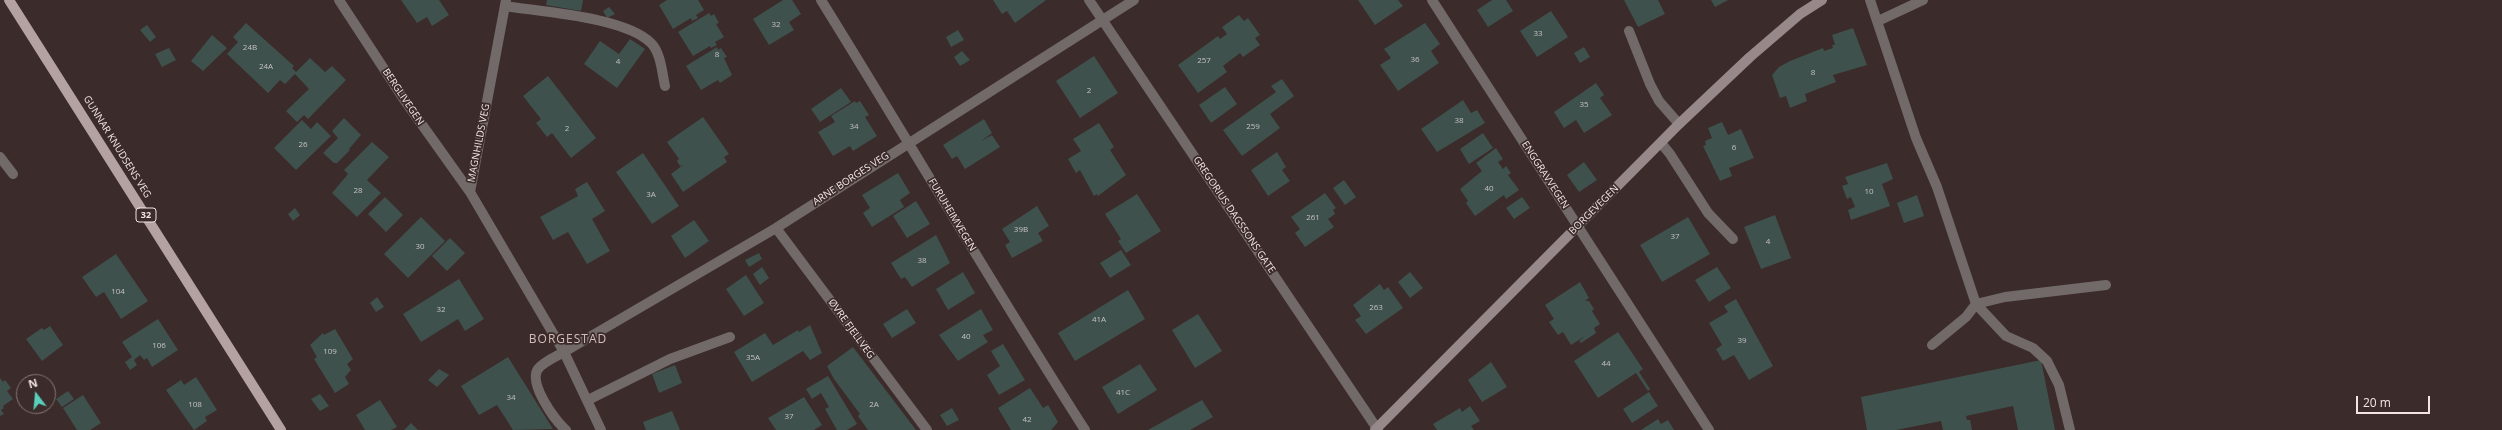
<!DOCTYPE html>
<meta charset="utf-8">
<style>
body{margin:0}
#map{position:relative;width:2502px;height:430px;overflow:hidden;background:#3c2b2b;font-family:"Open Sans",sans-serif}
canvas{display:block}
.north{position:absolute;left:16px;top:374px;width:40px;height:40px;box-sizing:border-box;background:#3c2b2b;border:1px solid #847675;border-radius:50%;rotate:344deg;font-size:11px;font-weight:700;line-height:16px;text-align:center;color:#f1e6e5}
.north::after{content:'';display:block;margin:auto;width:14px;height:18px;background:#5acebd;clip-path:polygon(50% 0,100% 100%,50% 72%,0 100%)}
.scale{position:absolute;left:2356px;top:396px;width:74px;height:18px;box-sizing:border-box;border:2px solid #f1e6e5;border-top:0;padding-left:5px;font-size:12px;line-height:14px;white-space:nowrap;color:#f1e6e5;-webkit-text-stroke:3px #3c2b2b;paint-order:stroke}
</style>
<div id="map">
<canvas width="2502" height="430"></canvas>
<div class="north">N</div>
<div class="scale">20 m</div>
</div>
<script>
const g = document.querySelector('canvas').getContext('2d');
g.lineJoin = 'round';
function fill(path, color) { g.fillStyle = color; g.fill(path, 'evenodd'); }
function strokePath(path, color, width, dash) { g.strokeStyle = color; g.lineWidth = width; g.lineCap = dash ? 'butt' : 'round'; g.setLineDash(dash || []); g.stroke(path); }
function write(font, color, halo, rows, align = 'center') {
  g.font = font + ' "Open Sans",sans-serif'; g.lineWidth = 3.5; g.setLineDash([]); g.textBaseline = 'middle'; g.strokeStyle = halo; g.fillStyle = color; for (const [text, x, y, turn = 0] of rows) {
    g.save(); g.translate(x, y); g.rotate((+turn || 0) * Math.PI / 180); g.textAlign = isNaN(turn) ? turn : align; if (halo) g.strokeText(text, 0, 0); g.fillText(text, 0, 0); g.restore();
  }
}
const building = new Path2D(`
 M401 0H439L449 15 432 26 427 17 417 23Z
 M547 0H583L581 11 546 5Z
 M667 0H698L704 10 696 15 698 18 692 21 691 18 673 29 659 5Z
 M783 0H792L801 14 789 22 794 30 769 45 753 19Z
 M993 0H1046L1015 23 1007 11 1002 14Z
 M1358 0H1398L1403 6 1375 25Z
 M1492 0H1506L1513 11 1488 27 1477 10Z
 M1624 0H1658L1665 14 1638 27Z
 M1711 0H1728L1715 7Z
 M609 7 615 14 607 18 603 11Z
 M1551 11 1568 37 1537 57 1520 31Z
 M709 13 711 16 714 14 719 23 716 24 724 37 715 42 717 45 711 48 710 46 693 56 678 32Z
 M1239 15 1244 21 1248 18 1260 35 1255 38 1260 45 1243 57 1240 53 1223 66 1227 72 1198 93 1178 65 1218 36 1220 39 1227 34 1222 27Z
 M246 23 294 66 292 68 296 72 310 58 325 72 332 66 346 80 308 119 304 115 297 122 286 111 309 89 295 74 285 84 280 80 268 93 227 54 238 42 233 37Z
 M1425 23 1440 44 1431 51 1439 63 1398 91 1380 65 1391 58 1384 49Z
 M147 25 156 37 150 42 140 30Z
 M1853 28 1867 65 1833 75 1836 82 1805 94 1807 101 1790 108 1786 96 1780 98 1772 75 1779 67 1790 61 1823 48 1824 51 1833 48 1832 45H1835L1832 35Z
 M958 30 964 40 951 47 946 37Z
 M212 35 227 48 203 71 191 61Z
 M630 39 645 49 617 88 584 64 600 41 619 54Z
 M717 47 718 50 721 48 727 57 724 58 732 75 720 83 718 80 701 90 686 66Z
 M1584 47 1590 57 1580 63 1574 53Z
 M169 48 176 60 162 67 155 54Z
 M962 51 970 60 960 66 954 57Z
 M1094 56 1118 93 1080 118 1056 81Z
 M548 76 596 138 571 158 552 133 547 137 536 123 541 119 523 96Z
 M1282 79 1294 96 1270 114 1280 128 1242 156 1223 130 1276 92 1271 86Z
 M1596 83 1604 95 1600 98 1612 115 1584 133 1576 120 1564 128 1554 112Z
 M1225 87 1237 104 1211 123 1199 105Z
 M841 88 851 102 820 122 811 109Z
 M1463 100 1471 113 1477 110 1485 123 1437 152 1421 129Z
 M855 101 856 103 860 101 869 115 865 117 877 136 853 151 850 146 833 156 818 132 835 122 831 116Z
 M703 117 729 154 724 157 727 162 683 192 671 174 683 165 680 166 677 161 679 159 667 142Z
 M344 118 361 135 349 149 350 150 337 163H334L323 153 338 138 332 131Z
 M984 119 992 133 981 141 992 135 1000 147 965 169 957 156 952 159 943 145Z
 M302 120 311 129 317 122 331 136 296 170 274 148Z
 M1722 122 1728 135 1741 129 1754 158 1729 168 1732 176 1720 181 1703 146 1706 145 1705 141 1712 138 1708 128Z
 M1099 123 1114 147 1110 150 1126 175 1098 196 1097 194 1094 196 1080 170 1076 173 1068 159 1081 151 1073 139Z
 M1483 133 1493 148 1469 164 1460 149Z
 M372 142 389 157 367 180 381 193 357 217 332 193 348 174 344 170Z
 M1496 148 1503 159 1498 162 1503 169 1506 166 1511 173 1508 175 1519 190 1506 199 1504 195 1475 216 1466 203 1468 201 1460 189 1482 171 1476 163Z
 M1277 152 1286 167 1282 170 1290 181 1268 196 1251 170Z
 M643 153 679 206 652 224 616 172Z
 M1584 162 1597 180 1579 192 1567 175Z
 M1887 163 1893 179 1882 184 1890 206 1851 220 1848 210 1855 207 1851 197 1847 199 1842 186 1848 184 1845 177Z
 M898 173 910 193 900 200 904 207 872 227 863 213 870 208 862 195Z
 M1344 180 1356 197 1345 205 1333 188Z
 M587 182 605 211 592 219 610 251 587 264 568 232 553 240 540 217 578 196 575 189Z
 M1325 193 1336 208 1333 210 1335 214 1328 219 1334 227 1305 247 1295 233 1300 229 1291 217Z
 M1137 194 1161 231 1126 253 1118 241 1121 239 1105 214Z
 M1917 195 1924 216 1904 223 1897 203Z
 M385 197 403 215 386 232 368 214Z
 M1522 197 1530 208 1514 219 1506 208Z
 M916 201 930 224 907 238 893 216Z
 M1037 206 1049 226 1038 233 1043 241 1012 258 1005 245 1010 242 1002 229Z
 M295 208 300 215 293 221 288 214Z
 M1775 215 1791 258 1761 269 1744 227Z
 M421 217 445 241 408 278 384 254Z
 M1688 217 1710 254 1662 282 1640 245Z
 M694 220 709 241 685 258 671 236Z
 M936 235 950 263 912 287 905 277 901 279 891 263Z
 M450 238 465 253 447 271 432 256Z
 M1121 250 1131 265 1110 278 1100 263Z
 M759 253 762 259 749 267 745 260Z
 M116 254 148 301 121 319 104 292 96 297 82 277Z
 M762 267 769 278 760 285 753 274Z
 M1717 267 1731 288 1709 302 1695 280Z
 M963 272 975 293 948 310 936 289Z
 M1410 272 1423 288 1410 298 1398 282Z
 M746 275 764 303 744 316 726 289Z
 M459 279 484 319 465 331 458 319 421 342 403 314Z
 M1580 282 1589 298 1585 301H1589L1594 309 1592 311 1600 324 1594 328 1596 333 1581 343 1579 341 1585 336 1571 345 1563 332 1558 335 1549 322 1554 319 1545 305Z
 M1380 284 1384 290 1388 287 1403 308 1366 334 1355 320 1361 316 1353 305Z
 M1128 290 1145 319 1075 361 1058 333Z
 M377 297 384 307 376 312 370 303Z
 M1736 299 1773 366 1749 380 1734 355 1723 361 1716 349 1722 345 1709 323 1728 312 1724 306Z
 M907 309 916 323 892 338 883 324Z
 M981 309 993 330 983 335 988 342 958 361 939 335Z
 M1198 314 1222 351 1195 368 1172 330Z
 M158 319 178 350 152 367 147 358 144 360 140 355 134 360 137 365 130 370 125 362 132 357 122 342Z
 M810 325 822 353 810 360 803 351 752 382 734 352 765 333 773 345 798 330 799 332Z
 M50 326 63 345 42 361 26 339 42 328 44 330Z
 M335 329 353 359 347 364 351 370 345 377 349 384 335 393 314 359 317 357 310 345 323 333 324 335Z
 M1618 332 1643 369 1639 372 1650 389 1648 391 1636 373 1598 398 1574 361Z
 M1003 344 1025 380 999 395 987 375 1000 366 991 351Z
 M853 347 916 430H868L858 416 860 414 834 379 827 366Z
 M508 357 553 429 513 430 497 405 479 415 461 386Z
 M2041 360 2055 430H2018L2013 406 1966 416 1967 420H1970L1972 430H1943L1941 421 1896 430H1867L1861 397Z
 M1491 362 1507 387 1482 402 1468 380Z
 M1140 364 1157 390 1118 414 1102 387Z
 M675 365 682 383 659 393 652 374Z
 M439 369 449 375 437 387 428 380Z
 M828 376 857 424 847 430H837L825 409 829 407 821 393 812 399 806 389Z
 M196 377 217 410 205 417 207 421 194 430 166 390 181 380 184 385Z
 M0 378 3 382 5 380 11 388 7 391 13 399 3 406 4 408 1 410 4 414 0 416Z
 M1030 388 1043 408 1048 405 1058 422 1051 430H1011L998 408Z
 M68 391 74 399 62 407 56 399Z
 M1649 392 1658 406 1632 423 1623 409Z
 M320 394 329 406 320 411 311 399Z
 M83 395 101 423 90 430H77L63 408Z
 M804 397 822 425 814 430H776L768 418Z
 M380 400 397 427 391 430H365L356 415Z
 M1202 400 1213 417 1190 430H1148Z
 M1470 406 1480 421 1471 426 1474 430H1437L1433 424 1460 408 1462 412Z
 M952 408 959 420 947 426 940 415Z
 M672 411 680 430H646L643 422Z
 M1658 419 1661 424 1668 420 1674 430H1641Z
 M411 423 418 430H404Z`);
const lane = new Path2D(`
 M1870 0 1916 138 1937 187 1976 304 2006 336 2033 348 2047 361 2059 385 2070 430
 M505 6C542 12 625 17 651 43 661 53 662 73 665 86
 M1878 21 1923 0
 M1629 31 1650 84 1659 101 1679 124
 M1661 143 1670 154 1708 213 1733 239
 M0 157 13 174
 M1932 345 1966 317 1976 304 2005 297 2106 285
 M564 352C557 356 543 362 538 369 528 383 555 421 566 430
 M588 400 670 359 730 337`);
const street = new Path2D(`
 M339 0 403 98 470 192
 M506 0 470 192 564 352 601 430
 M821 0C910 143 994 288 1085 430
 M1089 0 1378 430
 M1432 0 1709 430
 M776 228 927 430
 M564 352 776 228 1134 0`);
const secondary = new Path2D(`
 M1375 430 1679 124 1750 57 1800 14 1822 0`);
const primary = new Path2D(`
 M9 0 281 430`);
const numberNames = [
 ["32",776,25],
 ["33",1538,34],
 ["24B",250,48],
 ["8",717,55],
 ["36",1415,60],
 ["257",1204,61],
 ["4",618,62],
 ["24A",266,67],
 ["8",1813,73],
 ["2",1089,91],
 ["35",1584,105],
 ["38",1459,121],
 ["34",854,127],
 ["259",1253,127],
 ["2",567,129],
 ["26",303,145],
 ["6",1734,148],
 ["40",1489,189],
 ["28",358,191],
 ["10",1869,192],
 ["3A",651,195],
 ["261",1313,218],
 ["39B",1021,230],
 ["37",1675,237],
 ["4",1768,242],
 ["30",420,247],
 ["38",922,261],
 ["104",118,292],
 ["263",1376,308],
 ["32",441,310],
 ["41A",1099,320],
 ["40",966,337],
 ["39",1742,341],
 ["106",159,346],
 ["109",330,352],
 ["35A",753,358],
 ["44",1606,364],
 ["41C",1123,393],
 ["34",511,398],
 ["108",195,405],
 ["2A",874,405],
 ["37",789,417],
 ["42",1027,420]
];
const shields = [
 [146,215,20]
];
const shieldNames = [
 ["32",146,215]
];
const streetNames = [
 ["BERGLIVEGEN",403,97,56],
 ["MAGNHILDS VEG",479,143,-79],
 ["GUNNAR KNUDSENS VEG",117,147,58],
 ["ENGGRAVVEGEN",1545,175,57],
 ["ARNE BORGES VEG",851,179,-33],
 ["BORGEVEGEN",1594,210,-45],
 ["FURUHEIMVEGEN",952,215,59],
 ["GREGORIUS DAGSSONS GATE",1234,215,56],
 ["ØVRE FJELLVEG",851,329,54]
];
const quarterNames = [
 ["BORGESTAD",568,340]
];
fill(building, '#3e514d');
strokePath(lane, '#726969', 10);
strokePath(street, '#726969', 10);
strokePath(secondary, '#978989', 10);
strokePath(primary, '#b3a2a1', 10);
write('8px', '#c4c1bf', null, numberNames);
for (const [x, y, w] of shields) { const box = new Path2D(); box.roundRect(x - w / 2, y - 7, w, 14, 3); g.fillStyle = '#3c2b2b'; g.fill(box); strokePath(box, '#f1e6e5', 1); }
write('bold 9px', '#f1e6e5', null, shieldNames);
write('10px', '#f1e6e5', '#3c2b2b', streetNames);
g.letterSpacing = '1px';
write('12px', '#d4bebd', '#3c2b2b', quarterNames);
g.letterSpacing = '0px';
</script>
